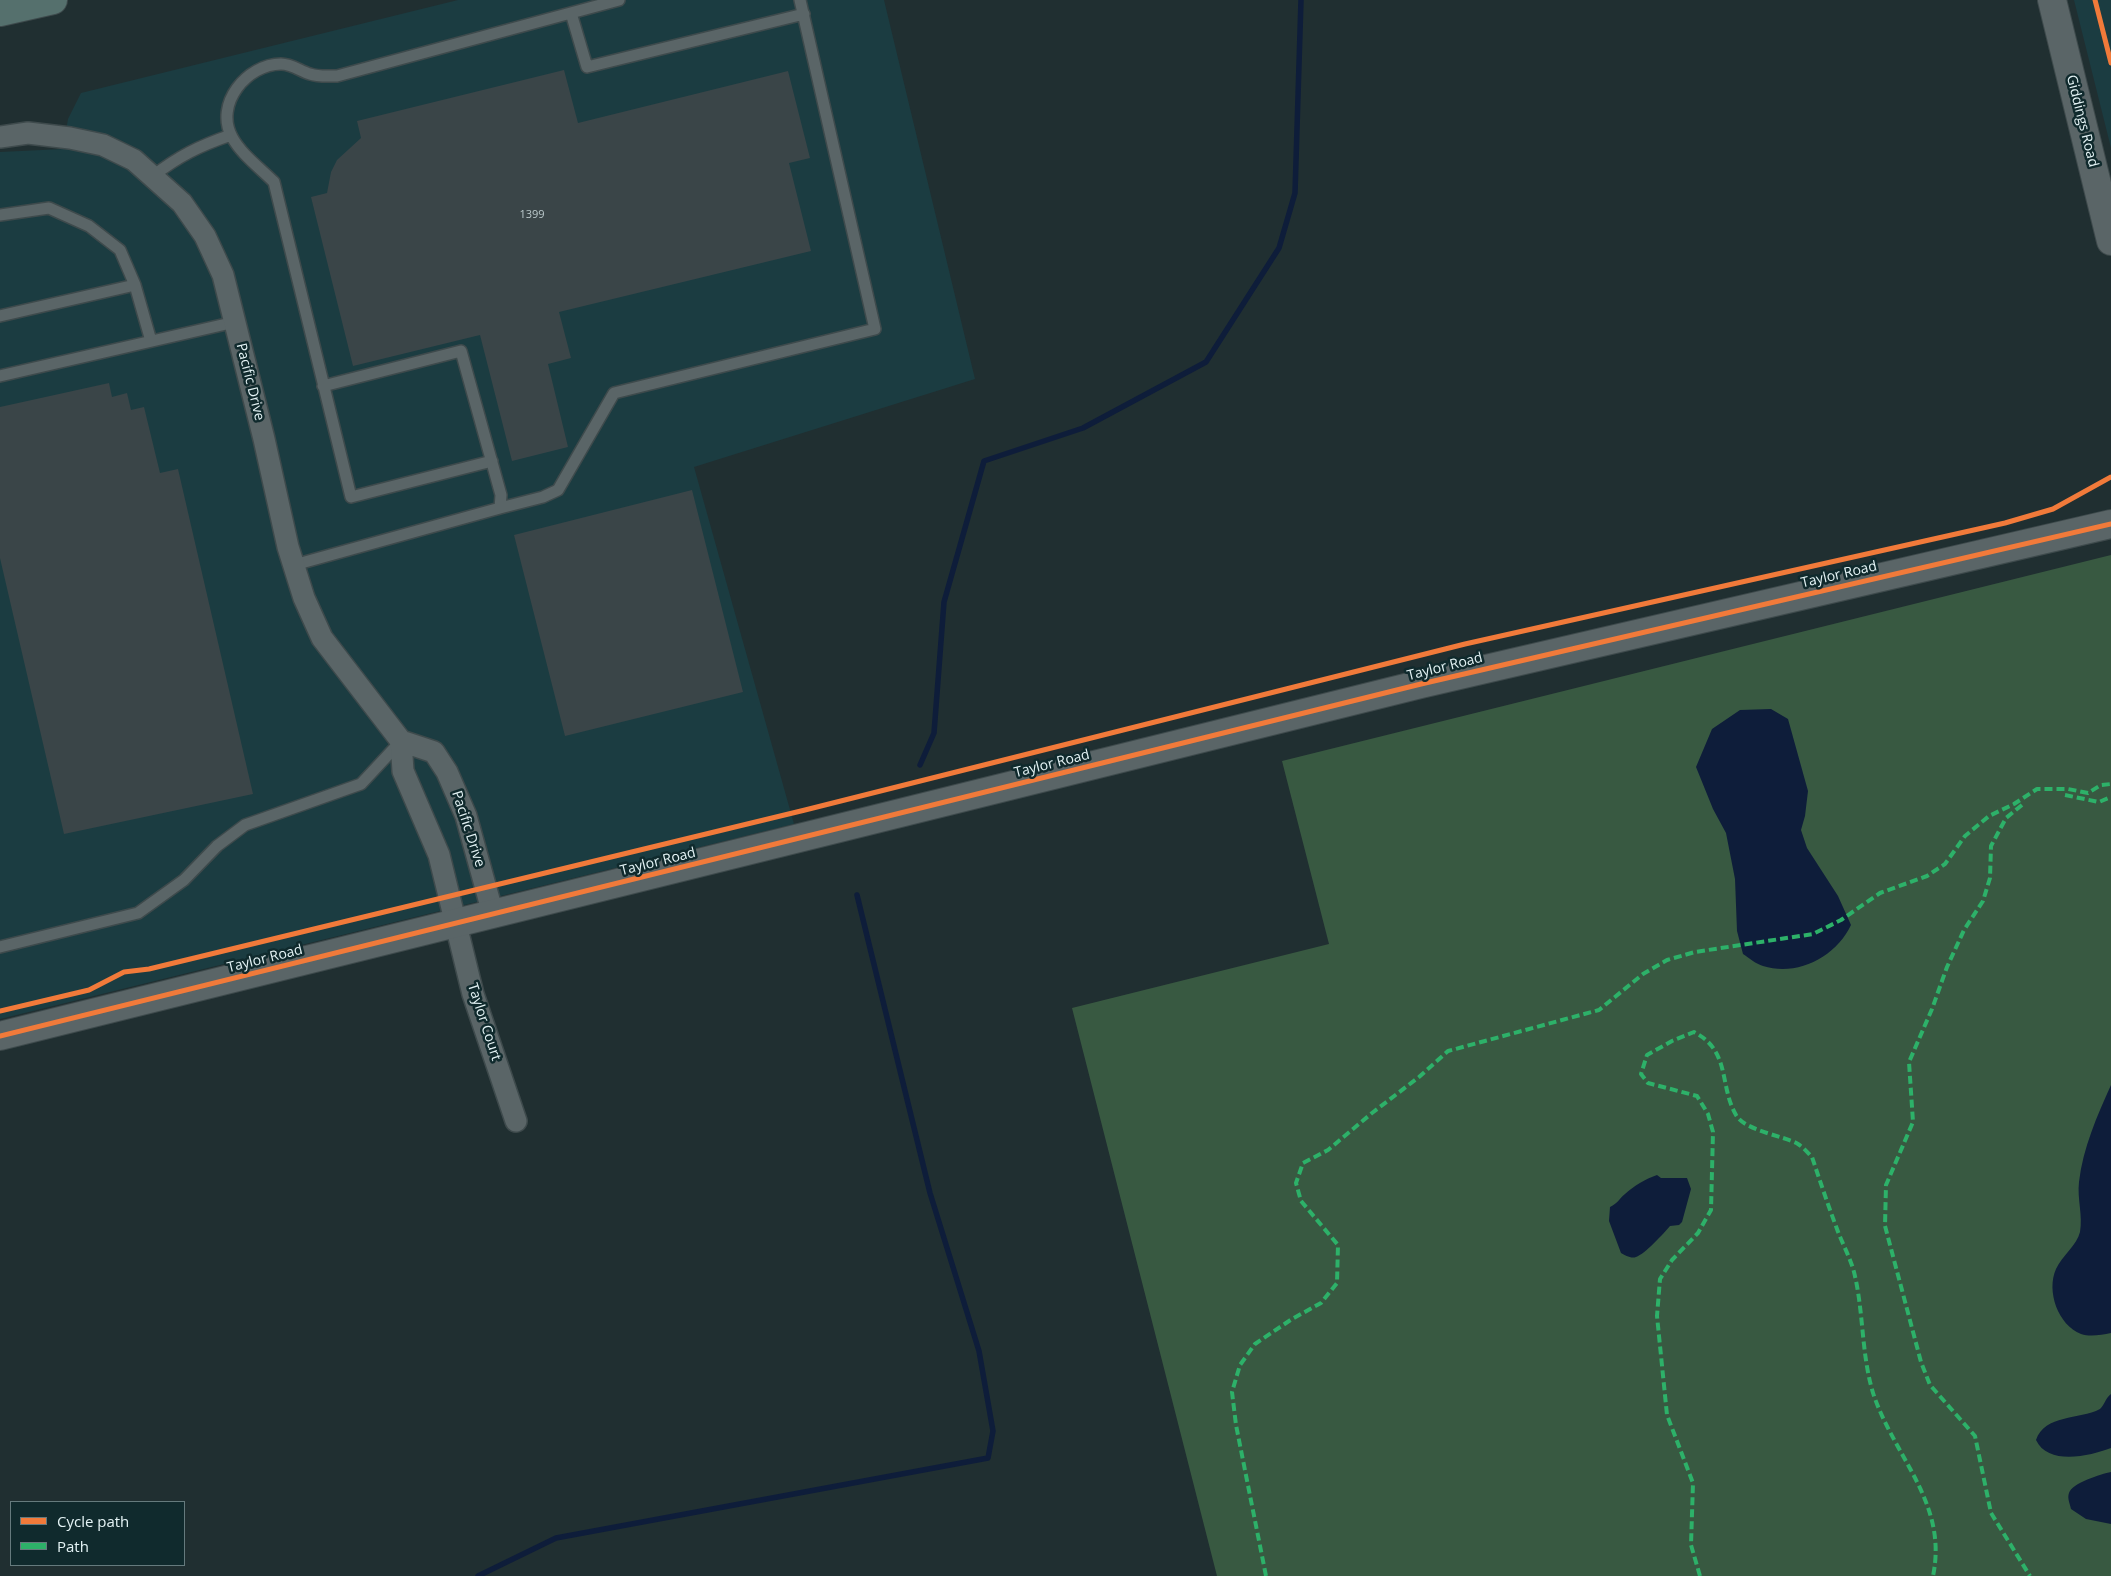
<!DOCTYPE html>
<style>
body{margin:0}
#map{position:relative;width:2111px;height:1576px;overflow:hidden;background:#202f31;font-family:"Open Sans",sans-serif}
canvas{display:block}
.legend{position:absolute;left:10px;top:1501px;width:175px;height:65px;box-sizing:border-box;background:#102a2d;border:1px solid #657a7d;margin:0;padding:6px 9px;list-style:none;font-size:15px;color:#e4f3f5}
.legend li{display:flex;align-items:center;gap:10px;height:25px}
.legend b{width:25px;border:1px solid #657a7d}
</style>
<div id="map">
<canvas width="2111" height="1576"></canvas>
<ul class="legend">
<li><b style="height:6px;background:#f17a3a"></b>Cycle path</li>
<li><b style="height:6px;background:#2db169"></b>Path</li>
</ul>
</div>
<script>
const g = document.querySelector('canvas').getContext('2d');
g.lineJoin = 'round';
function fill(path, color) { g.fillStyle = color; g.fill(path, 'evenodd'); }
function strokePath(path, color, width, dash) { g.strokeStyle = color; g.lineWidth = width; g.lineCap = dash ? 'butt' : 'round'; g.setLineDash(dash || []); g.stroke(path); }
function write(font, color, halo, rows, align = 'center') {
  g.font = font + ' "Open Sans",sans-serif'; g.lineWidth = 5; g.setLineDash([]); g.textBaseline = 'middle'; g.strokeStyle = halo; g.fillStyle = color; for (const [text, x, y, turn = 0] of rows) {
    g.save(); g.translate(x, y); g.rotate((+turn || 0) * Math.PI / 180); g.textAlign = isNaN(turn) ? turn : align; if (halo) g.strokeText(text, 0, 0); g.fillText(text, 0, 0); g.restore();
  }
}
const built = new Path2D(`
 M458 0H884L975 379 694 467 794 824 0 1019V152L63 149 68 119 81 93Z
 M2074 0H2111V148Z`);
const green = new Path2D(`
 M2111 555V1576H1217L1072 1008 1329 944 1282 761Z`);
const water = new Path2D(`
 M1771 709 1788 719 1808 791 1805 816 1801 830 1807 848 1838 896 1851 925C1836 957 1797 977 1763 966 1756 964 1749 958 1743 954L1737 931 1735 879 1726 833 1713 809 1696 767 1712 729 1740 710Z
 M2111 1085V1333C2101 1335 2090 1337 2081 1334 2058 1325 2046 1291 2056 1269 2062 1256 2077 1245 2080 1232 2083 1215 2077 1199 2079 1182 2083 1148 2097 1116 2111 1085Z
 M1657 1175 1661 1178H1687L1691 1189 1682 1222 1679 1225 1670 1226C1664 1233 1645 1254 1636 1257 1631 1259 1625 1255 1621 1253L1609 1221 1610 1207C1618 1203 1619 1199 1625 1194 1634 1186 1645 1179 1657 1175Z
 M2111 1394V1448C2090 1456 2048 1466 2036 1440 2045 1414 2079 1420 2100 1409 2104 1406 2106 1397 2111 1394Z
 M2111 1472V1524L2086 1519 2071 1509C2070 1504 2067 1498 2069 1493 2072 1483 2101 1474 2111 1472Z`);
const stream = new Path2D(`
 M920 765 934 733 944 602 984 461 1083 428 1206 362 1279 248 1295 193 1301 0
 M478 1576 556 1538 988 1458 993 1431 979 1351 930 1193 857 895`);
const building = new Path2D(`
 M564 70 578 123 788 71 810 158 789 163 811 251 559 312 571 358 548 364 568 447 512 461 480 335 353 366 311 197 327 193 331 172 337 160 361 138 357 121Z
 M109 383 112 397 127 393 131 410 144 407 160 473 178 469 253 794 64 834 0 558V407Z
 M692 490 743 692 565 736 514 535Z`);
const service = new Path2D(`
 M571 13 587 67 804 14
 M153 176C179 156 199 146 231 135
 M0 215 49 208 89 226 120 250 135 285
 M0 316 135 285 151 341
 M0 376 235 322
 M492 461 351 497 274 182C260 168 241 154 232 137 214 104 247 64 281 64 292 64 300 71 310 74 318 77 329 76 337 76L619 0
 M500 508 543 497 558 490 614 393 875 329 800 0
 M294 565 500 508 501 495 461 351 323 386
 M0 947 138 913 184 880 217 846 245 825 361 784 401 741`);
const minor = new Path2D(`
 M0 137 28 133 70 138 103 145 134 160 182 203 205 236 223 275 264 439 288 547 304 598 322 638 401 741 403 771 439 855 473 994 516 1121
 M401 741 434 752 447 772 466 816 493 914`);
const tertiary = new Path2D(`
 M2052 0 2111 241
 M0 1036 1421 684 2111 524`);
const motorway = new Path2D(`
 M0 12 53 0`);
const quiet = new Path2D(`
 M2065 795 2099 802 2111 797
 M2022 805 2006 818 1991 846 1990 878 1983 901 1964 930 1947 967 1932 1009 1909 1062 1913 1122 1886 1185 1885 1226 1921 1362 1930 1385 1975 1436 1991 1513 2030 1576
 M1266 1576 1236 1425 1232 1392 1240 1365 1255 1344 1292 1319 1321 1303 1337 1283 1338 1245 1301 1201 1296 1183 1303 1163 1328 1150 1372 1113 1419 1077 1448 1051 1599 1010 1643 974 1667 960 1695 952 1813 934 1841 920 1880 893 1927 876 1945 864 1965 836 1989 816 2014 804 2037 789H2068L2088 793 2101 785 2111 784
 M1700 1576 1691 1545 1693 1483 1667 1415 1657 1316 1660 1279 1672 1260 1698 1233 1711 1210 1713 1132 1708 1114 1697 1096 1648 1083 1641 1074 1647 1055 1672 1041 1694 1032C1731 1051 1719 1086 1736 1115 1745 1131 1785 1136 1798 1144 1803 1147 1808 1153 1812 1157 1820 1181 1828 1205 1837 1229 1842 1243 1850 1257 1854 1272 1864 1312 1861 1356 1874 1396 1896 1459 1948 1504 1933 1576`);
const cycleway = new Path2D(`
 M2095 0 2111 63
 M0 1011 89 990 124 972 149 969 805 810 1465 644 2005 523 2053 509 2111 477
 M0 1036 1421 684 2111 524`);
const numberNames = [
 ["1399",532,215]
];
const streetNames = [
 ["Giddings Road",2082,121,76],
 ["Pacific Drive",250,382,76],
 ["Taylor Road",1839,575,-13],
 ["Taylor Road",1445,667,-14],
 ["Taylor Road",1052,764,-14],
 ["Pacific Drive",468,829,72],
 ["Taylor Road",658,862,-14],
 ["Taylor Road",265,959,-14],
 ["Taylor Court",484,1022,72]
];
fill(built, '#1b3c41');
fill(green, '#385941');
fill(water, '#0e1d3a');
strokePath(stream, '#0e1d3a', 5.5);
fill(building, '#3a4548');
strokePath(service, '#3e4a4c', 14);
strokePath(minor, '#3e4a4c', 24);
strokePath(tertiary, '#3e4a4c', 30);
strokePath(motorway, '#3e4a4c', 30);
strokePath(service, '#5a6567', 11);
strokePath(minor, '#5a6567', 21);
strokePath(tertiary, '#5a6567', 28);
strokePath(motorway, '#55706d', 28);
strokePath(quiet, '#2db169', 4, [8, 4]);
strokePath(cycleway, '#f17a3a', 5);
write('11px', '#bac8ca', null, numberNames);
write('14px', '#e4f3f5', '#102a2d', streetNames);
</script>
